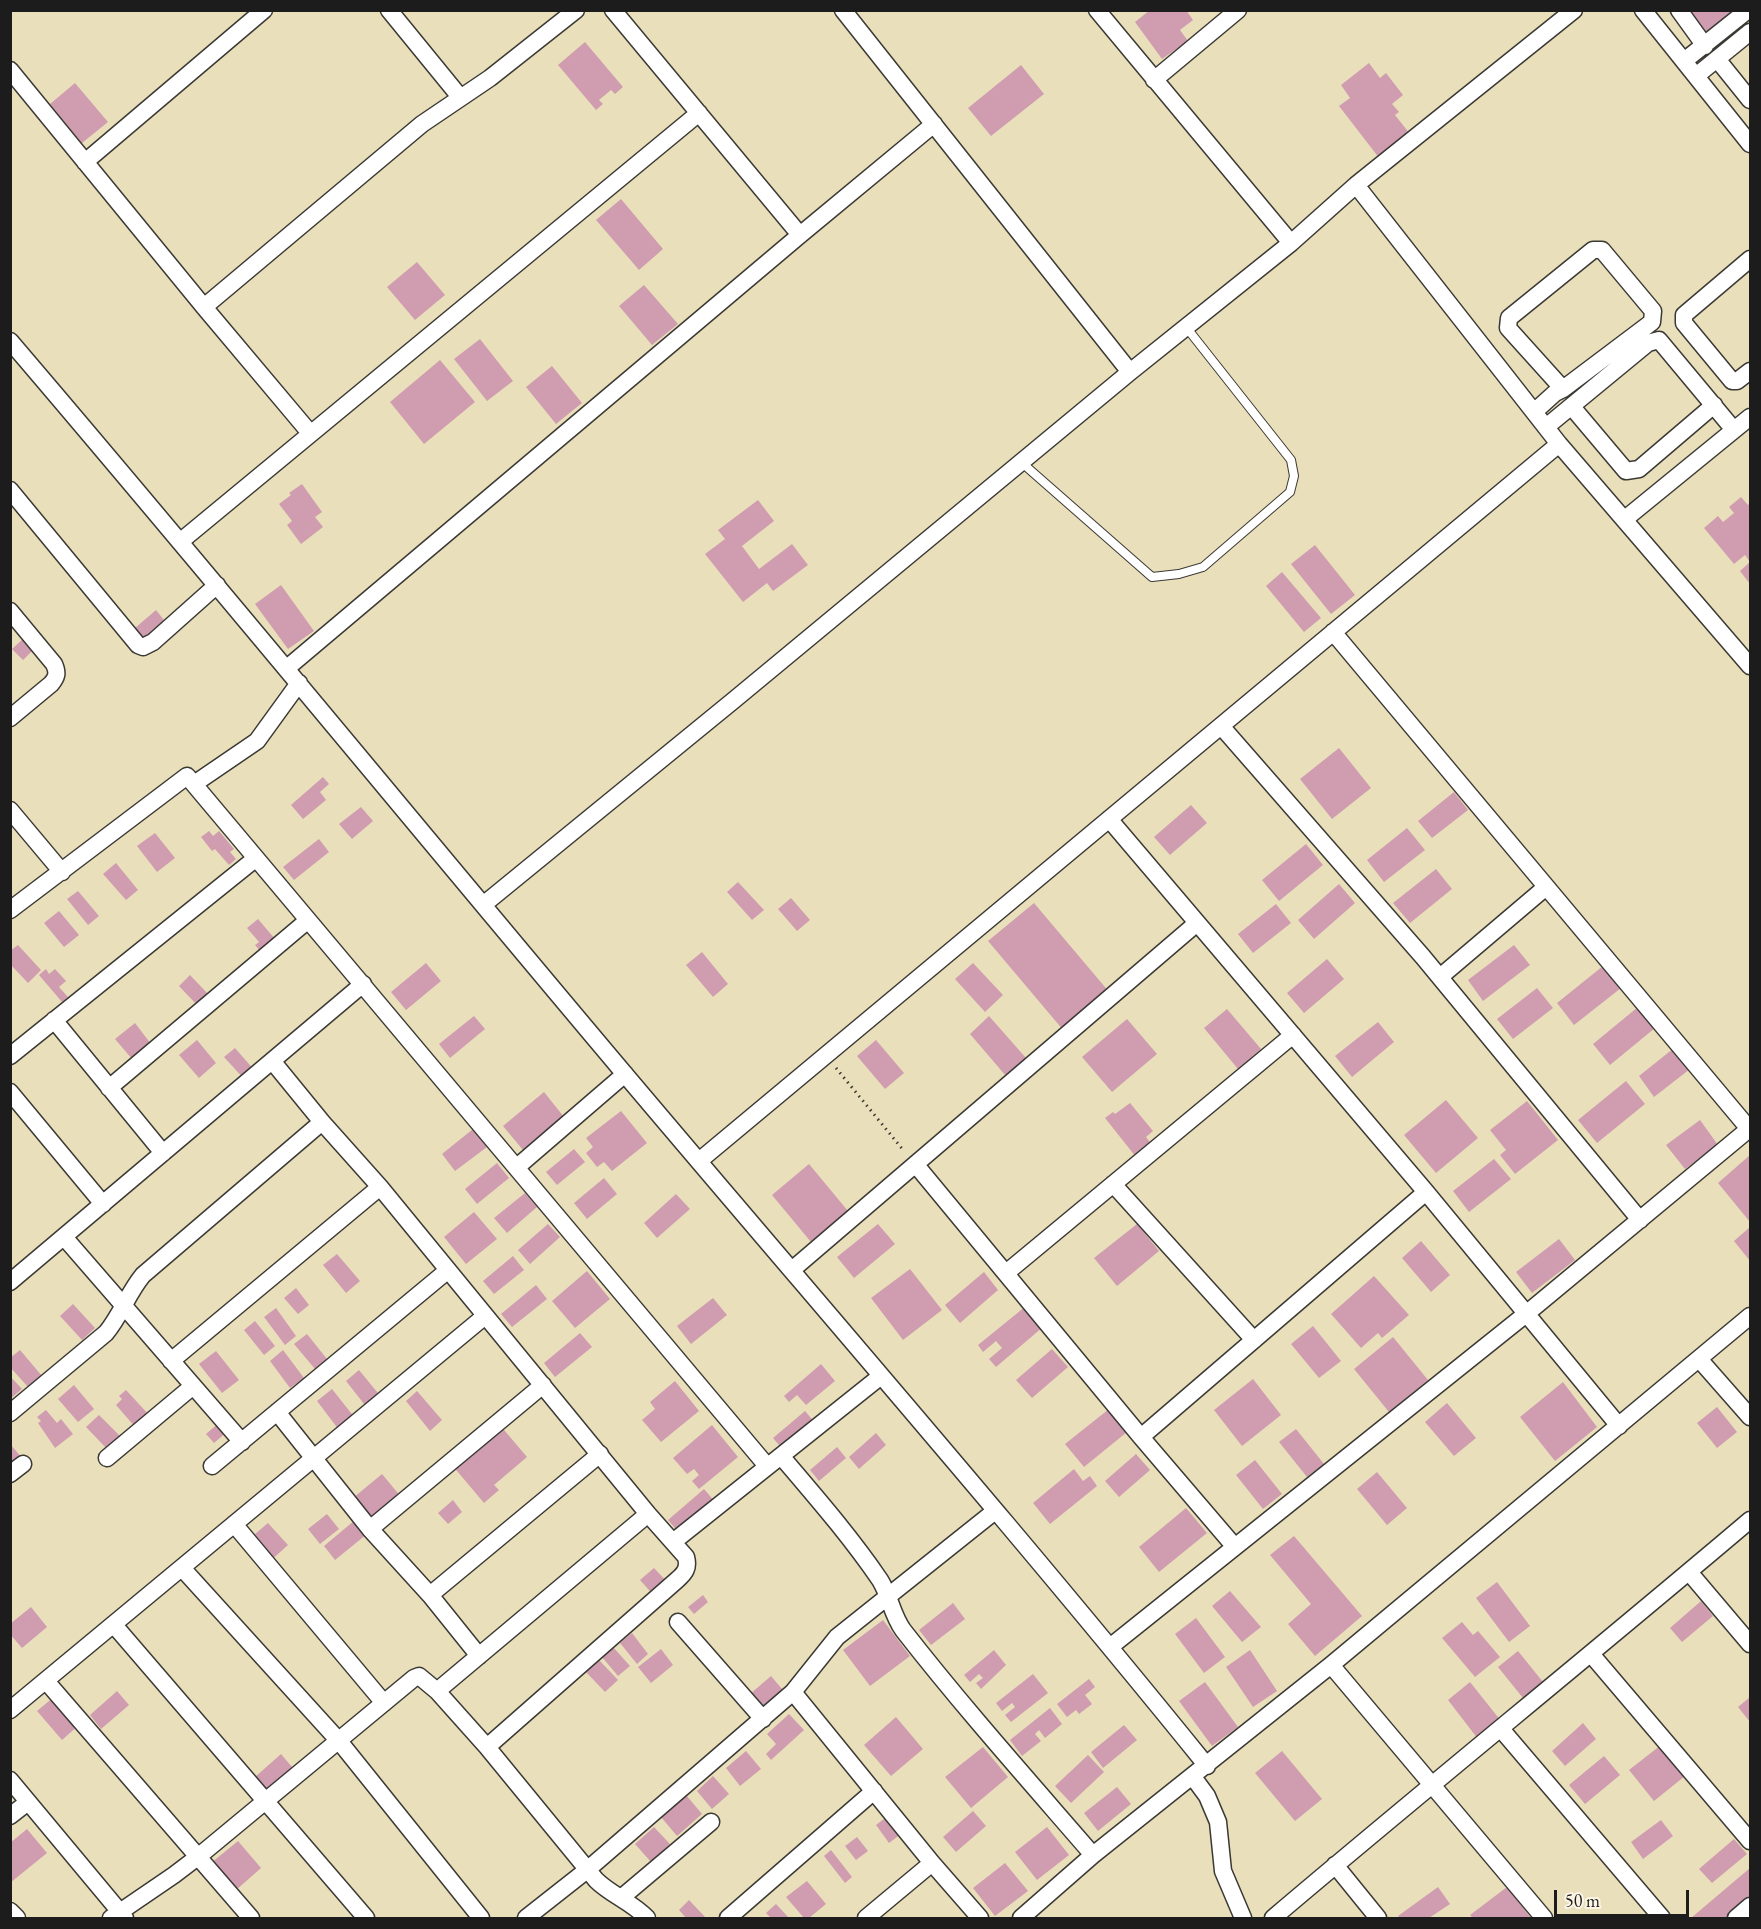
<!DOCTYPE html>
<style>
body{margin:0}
#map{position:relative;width:1761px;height:1929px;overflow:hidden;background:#e9dfbb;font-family:"EB Garamond",serif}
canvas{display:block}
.frame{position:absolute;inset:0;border:12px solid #1c1c1c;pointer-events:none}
.scale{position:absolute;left:1554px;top:1890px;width:135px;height:27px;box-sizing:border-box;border:3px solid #1c1c1c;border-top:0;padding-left:8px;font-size:18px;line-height:21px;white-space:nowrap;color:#1c1c1c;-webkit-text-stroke:4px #fcf5e5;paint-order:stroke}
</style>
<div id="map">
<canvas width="1761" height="1929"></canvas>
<div class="frame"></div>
<div class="scale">50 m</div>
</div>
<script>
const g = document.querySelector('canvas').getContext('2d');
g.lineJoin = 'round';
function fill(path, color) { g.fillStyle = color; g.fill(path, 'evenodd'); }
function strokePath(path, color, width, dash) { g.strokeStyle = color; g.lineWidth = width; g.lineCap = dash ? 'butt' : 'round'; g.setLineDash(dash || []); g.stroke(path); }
const building = new Path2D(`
 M1150 10H1186L1193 20 1180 30 1188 41 1162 59 1135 22Z
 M1692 10H1737L1705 35 1688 14Z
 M585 42 623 87 615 94 611 90 599 100 603 104 596 110 558 65Z
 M1369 63 1380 78 1386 73 1403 95 1392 104 1399 112 1395 115 1414 139 1383 163 1339 106 1350 98 1341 85Z
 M1021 65 1044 94 991 136 968 108Z
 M75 83 108 122 82 143 50 104Z
 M621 199 663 249 639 270 596 220Z
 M417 262 445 295 415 320 387 287Z
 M644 285 678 324 652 345 619 306Z
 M480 339 513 381 487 401 454 359Z
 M440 360 475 402 424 444 390 402Z
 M552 366 582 403 556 424 526 387Z
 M302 484 322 512 315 517 323 527 301 544 287 525 292 521 279 504 291 495 289 493Z
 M1741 497 1748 505 1750 503V562L1745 555 1734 564 1704 528 1718 516 1723 522 1734 513 1729 507Z
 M758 500 774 521 742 546 759 569 792 544 808 565 773 591 767 583 743 602 705 554 725 539 718 530Z
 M1315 545 1355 595 1331 614 1291 564Z
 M1750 562V584L1740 571Z
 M1282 572 1321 618 1304 632 1266 586Z
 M281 585 314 631 288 649 255 604Z
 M156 610 164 620 144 638 135 628Z
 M26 636 36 647 23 660 12 649Z
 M1339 748 1371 788 1332 819 1300 779Z
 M323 777 329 784 320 792 326 800 303 819 291 805Z
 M1454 792 1468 810 1432 838 1418 821Z
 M1191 805 1207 823 1170 855 1154 837Z
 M361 807 373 821 352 839 339 824Z
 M1407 828 1425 850 1384 882 1367 860Z
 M209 831 213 836 219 831 234 849 230 852 236 859 229 865 215 849 212 851 201 837Z
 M155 833 175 858 157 872 137 846Z
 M319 839 329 852 294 880 283 867Z
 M1306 844 1323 865 1279 901 1262 880Z
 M116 863 138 890 126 900 103 874Z
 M1436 869 1452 889 1410 923 1393 903Z
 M738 882 764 910 752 920 727 892Z
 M1339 884 1355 903 1314 939 1298 920Z
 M78 891 99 916 88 925 67 899Z
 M791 898 810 920 797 931 778 909Z
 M1034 903 1110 993 1064 1031 988 941Z
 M1276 904 1291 923 1253 953 1238 934Z
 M59 911 79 935 64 947 44 923Z
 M258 919 275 939 261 952 255 945 259 942 247 928Z
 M18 945 41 970 28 983 10 964V951Z
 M1514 945 1530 965 1483 1001 1468 980Z
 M702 952 728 984 713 997 686 965Z
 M1327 959 1344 979 1304 1013 1287 993Z
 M426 963 441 981 406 1010 391 992Z
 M973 963 1003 995 985 1012 955 979Z
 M1603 966 1621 988 1574 1025 1557 1003Z
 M46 969 49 974 55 969 66 981 59 987 68 997 62 1002 39 975Z
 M190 975 208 994 197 1005 179 986Z
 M1537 988 1553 1008 1513 1039 1497 1019Z
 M1638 1007 1655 1028 1610 1065 1593 1044Z
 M1227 1009 1261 1049 1238 1069 1204 1028Z
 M474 1016 485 1029 450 1058 439 1044Z
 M989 1016 1026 1058 1006 1076 970 1034Z
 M1127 1019 1157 1054 1112 1092 1082 1057Z
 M1378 1022 1394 1042 1352 1077 1335 1056Z
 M135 1023 151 1044 132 1059 115 1039Z
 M197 1040 216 1063 199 1078 179 1055Z
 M876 1040 904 1073 885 1089 857 1056Z
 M235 1048 255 1071 245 1080 224 1057Z
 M1674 1048 1690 1069 1654 1097 1639 1076Z
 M1626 1081 1645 1104 1597 1143 1578 1120Z
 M544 1092 568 1122 528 1156 503 1126Z
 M1446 1100 1478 1138 1436 1173 1404 1135Z
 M1527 1101 1558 1140 1515 1174 1500 1155 1506 1150 1490 1130Z
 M1130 1103 1153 1131 1146 1137 1152 1145 1136 1157 1105 1118 1113 1112 1115 1114Z
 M621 1111 647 1143 612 1171 604 1162 597 1167 586 1153 593 1147 586 1138Z
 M1700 1120 1718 1145 1685 1169 1666 1145Z
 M473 1129 487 1147 455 1171 442 1154Z
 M574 1149 585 1162 557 1185 546 1172Z
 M1750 1155V1222L1718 1183Z
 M1494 1159 1511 1179 1469 1212 1453 1191Z
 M497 1163 509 1178 477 1204 465 1189Z
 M809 1164 848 1211 811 1242 772 1195Z
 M604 1178 617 1194 587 1219 574 1203Z
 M525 1193 537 1207 507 1233 494 1218Z
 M676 1194 690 1209 657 1238 644 1223Z
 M474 1212 497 1239 466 1264 444 1237Z
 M548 1224 560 1237 530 1264 518 1250Z
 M878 1224 895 1244 854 1278 837 1257Z
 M1137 1224 1159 1251 1117 1286 1094 1258Z
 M1750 1227V1261L1734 1241Z
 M1559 1239 1575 1260 1532 1293 1516 1272Z
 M1421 1241 1450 1275 1431 1292 1402 1258Z
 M337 1254 360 1281 346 1293 323 1265Z
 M513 1256 524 1270 494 1294 483 1281Z
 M910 1269 942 1310 903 1340 871 1298Z
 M587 1271 610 1299 575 1328 552 1301Z
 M984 1272 998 1290 960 1323 945 1305Z
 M1374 1276 1409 1315 1382 1338 1378 1333 1361 1348 1331 1314Z
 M536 1285 547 1299 512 1327 501 1314Z
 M296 1288 309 1305 298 1314 284 1298Z
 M713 1298 727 1315 691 1344 677 1326Z
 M73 1304 95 1328 82 1340 60 1316Z
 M1026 1306 1043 1327 996 1367 989 1359 1002 1348 996 1341 983 1352 978 1345Z
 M276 1308 296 1336 285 1345 264 1317Z
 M255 1321 275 1346 264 1355 244 1330Z
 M1313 1326 1341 1361 1319 1378 1291 1344Z
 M580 1333 592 1347 555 1377 544 1363Z
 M307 1334 327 1359 315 1369 294 1344Z
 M1393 1337 1428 1380 1389 1412 1354 1369Z
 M1052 1349 1068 1367 1032 1398 1016 1380Z
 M20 1350 42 1376 28 1387 10 1367V1358Z
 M283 1350 304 1378 290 1388 270 1361Z
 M216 1351 239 1380 222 1393 199 1364Z
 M821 1364 835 1381 806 1405 797 1395 789 1402 784 1396Z
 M359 1370 382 1398 368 1409 346 1381Z
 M10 1376 22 1389 10 1399Z
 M1253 1379 1281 1415 1242 1446 1214 1410Z
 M675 1381 699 1411 661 1442 642 1420 655 1409 650 1402Z
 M1563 1382 1597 1427 1555 1461 1520 1417Z
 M74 1385 94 1409 78 1422 58 1399Z
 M332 1389 355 1418 339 1430 317 1401Z
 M126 1390 150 1416 136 1428 116 1405 122 1399 119 1396Z
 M417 1391 442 1420 430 1431 406 1401Z
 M1447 1403 1476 1438 1454 1456 1425 1422Z
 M1717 1407 1737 1432 1717 1448 1697 1423Z
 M1109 1409 1127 1432 1084 1467 1065 1444Z
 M46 1410 57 1423 61 1419 73 1434 55 1448 38 1423 41 1421 37 1417Z
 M805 1411 816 1424 784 1451 773 1438Z
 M99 1415 121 1437 108 1450 86 1427Z
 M220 1422 228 1431 214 1443 206 1434Z
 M499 1424 527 1457 494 1485 499 1490 484 1503 452 1465Z
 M712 1425 738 1457 699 1489 692 1481 699 1475 694 1469 687 1474 673 1458Z
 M1296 1429 1324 1464 1307 1477 1279 1442Z
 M876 1433 886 1445 859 1469 849 1457Z
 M10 1444 23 1459 10 1470Z
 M837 1447 846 1458 819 1481 810 1470Z
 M1136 1454 1150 1470 1119 1497 1105 1481Z
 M1255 1460 1282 1494 1263 1509 1236 1475Z
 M1074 1469 1083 1481 1090 1476 1097 1486 1050 1524 1033 1503Z
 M1377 1472 1407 1508 1387 1525 1357 1489Z
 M382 1474 402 1498 373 1522 353 1498Z
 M704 1489 716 1503 680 1534 668 1520Z
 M453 1500 462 1512 448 1524 438 1513Z
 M1186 1508 1207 1533 1159 1572 1139 1547Z
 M327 1514 339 1529 320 1544 308 1529Z
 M355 1520 367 1534 335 1560 324 1546Z
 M268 1523 288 1545 268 1563 248 1540Z
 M1294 1536 1362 1616 1315 1656 1288 1624 1311 1604 1270 1555Z
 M654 1568 670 1585 656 1598 640 1580Z
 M1497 1582 1530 1626 1509 1642 1476 1598Z
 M1230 1591 1261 1627 1242 1642 1212 1606Z
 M703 1595 708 1602 694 1614 688 1607Z
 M1701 1601 1713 1616 1682 1642 1670 1628Z
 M953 1603 965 1619 931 1645 919 1630Z
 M31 1607 47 1627 22 1648 10 1634V1624Z
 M1196 1618 1225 1657 1204 1673 1175 1634Z
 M883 1620 910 1656 870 1686 843 1650Z
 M1462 1622 1473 1635 1478 1631 1500 1657 1475 1677 1442 1638Z
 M632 1633 648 1654 637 1664 620 1643Z
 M613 1647 630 1666 618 1676 602 1657Z
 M661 1649 673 1665 651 1683 638 1667Z
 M994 1650 1006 1665 981 1689 976 1683 983 1678 979 1674 970 1682 964 1675Z
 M1250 1650 1277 1691 1253 1707 1226 1667Z
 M1518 1651 1547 1687 1527 1703 1498 1667Z
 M599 1660 618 1680 605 1692 586 1672Z
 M1033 1674 1048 1693 1011 1722 1005 1715 1015 1707 1012 1703 1002 1711 996 1703Z
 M771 1676 788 1696 767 1714 750 1694Z
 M1089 1679 1095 1687 1085 1695 1092 1704 1079 1714 1076 1710 1067 1717 1057 1704Z
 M1205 1682 1238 1727 1212 1746 1179 1701Z
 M1470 1682 1501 1721 1478 1739 1448 1700Z
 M117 1691 129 1705 101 1729 90 1715Z
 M55 1696 79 1725 62 1740 37 1711Z
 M1750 1697V1722L1738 1707Z
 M1050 1708 1062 1724 1045 1738 1039 1730 1035 1734 1041 1741 1022 1756 1010 1740Z
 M789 1714 804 1730 771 1760 766 1754 776 1744 767 1734Z
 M896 1717 923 1749 891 1776 864 1745Z
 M1583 1723 1596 1739 1565 1766 1552 1751Z
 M1124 1725 1137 1740 1103 1768 1091 1752Z
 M1661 1745 1685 1776 1654 1801 1629 1770Z
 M983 1747 1008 1777 971 1808 945 1777Z
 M746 1751 761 1769 740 1786 726 1768Z
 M1282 1751 1322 1799 1295 1821 1255 1773Z
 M281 1754 292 1767 266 1790 255 1777Z
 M1088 1755 1104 1772 1071 1803 1055 1786Z
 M1604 1756 1620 1775 1585 1804 1569 1785Z
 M713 1776 729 1794 712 1809 697 1791Z
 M1117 1787 1131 1804 1098 1831 1084 1813Z
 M686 1795 702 1814 677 1836 661 1817Z
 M973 1811 986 1826 956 1852 943 1837Z
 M888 1816 901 1834 889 1843 876 1825Z
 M1661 1820 1673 1836 1643 1859 1631 1842Z
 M654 1827 670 1844 651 1862 635 1844Z
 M1047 1827 1069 1855 1037 1880 1015 1852Z
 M27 1829 47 1853 10 1883V1843Z
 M857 1837 868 1851 856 1860 845 1846Z
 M1734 1839 1747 1854 1712 1883 1699 1869Z
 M238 1841 261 1868 235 1891 211 1863Z
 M831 1850 852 1877 845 1883 824 1856Z
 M1005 1863 1028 1891 995 1916 973 1888Z
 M1750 1868V1902L1732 1918H1691Z
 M807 1881 826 1904 809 1918H804L786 1897Z
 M1438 1887 1450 1904 1429 1918H1400L1398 1916Z
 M1507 1887 1531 1918H1473L1470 1915Z
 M689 1900 706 1918H686L679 1910Z
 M776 1904 789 1918H771L766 1913Z`);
const path = new Path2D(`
 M836 1068 904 1151`);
const service = new Path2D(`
 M1021 462 1152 577 1179 574 1203 567 1290 492 1294 476 1291 460 1186 327`);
const minor = new Path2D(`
 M389 10 460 97
 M613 10 800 235
 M843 10 1130 372
 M1097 10 1291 243
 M1643 10 1750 144
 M1679 10 1705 46
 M1717 59 1750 100
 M1684 61 1748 10
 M10 70 204 307 310 433
 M1696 76 1750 32
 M1154 80 1238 10
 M85 162 264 10
 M1356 185 1559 444 1750 666
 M1750 259 1684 315V323L1732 381H1737L1750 371
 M204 307 422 124 490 78 576 10
 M10 341C217 583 418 829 623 1072 818 1303 1017 1531 1207 1766
 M1572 407 1626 471 1639 469 1714 405
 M1534 412 1555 393 1563 389 1652 322 1653 311 1602 250H1593L1509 318 1508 328 1563 389
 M1546 427 1648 343 1659 340 1734 430
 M10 490 138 645 143 647 153 642 217 585
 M1625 519 1750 417
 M181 541 699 113
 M10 611 54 664C58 673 57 677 51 684L10 718
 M1333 632 1750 1130
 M287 668 800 235 934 124
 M1221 726 1423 957 1640 1220
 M194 784 257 741 299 683
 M10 810 62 872
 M1109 819 1426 1192 1619 1426
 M483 905 734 700 1130 372 1291 243 1356 185 1574 10
 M10 910 187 776 767 1466
 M1440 977 1546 887
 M54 1020 163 1153
 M10 1056 255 859
 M273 1062 322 1122 380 1187 648 1514 686 1557C689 1568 685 1573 677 1580L487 1747
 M109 1088 307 921
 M10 1092 103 1204
 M699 1161 1559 444
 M916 1165 1141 1437 1235 1547
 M517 1167 625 1074
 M1113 1184 1254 1340
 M64 1237 242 1442
 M793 1269 1197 923
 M1006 1273 1293 1035
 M10 1282 363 984
 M1699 1359 1750 1417
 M171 1361 380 1187
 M277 1412 370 1529 430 1595 479 1656
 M10 1413 106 1333C121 1315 128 1293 143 1275L322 1122
 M1141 1437 1426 1192
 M781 1456C815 1496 850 1536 880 1580 890 1596 892 1615 903 1630 963 1707 1029 1781 1093 1855
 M107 1458 193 1386
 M212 1466 447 1271
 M10 1474 23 1464
 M234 1524 384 1703
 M370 1529 543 1385
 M673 1542 881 1376
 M182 1568 339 1741 481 1918
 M1689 1572 1750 1644
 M430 1595 600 1454
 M678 1622 763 1719
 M114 1625 366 1918
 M1110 1647 1526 1314 1749 1129
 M1591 1654 1750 1841
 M1331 1665 1544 1918
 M46 1681 251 1918
 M437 1691 648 1514
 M793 1692 932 1863 980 1918
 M10 1710 485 1316
 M1501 1729 1662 1918
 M1193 1777 1207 1796 1218 1822 1223 1871 1243 1918
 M10 1780 125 1918
 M10 1816 28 1802
 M1335 1865 1378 1918
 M621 1898 711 1822
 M10 1911 17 1918
 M111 1918 174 1875 199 1856 414 1678 419 1676 437 1691 487 1747 596 1880C611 1895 632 1902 647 1918
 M526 1918 587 1870 793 1692 837 1637 995 1511
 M728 1918 874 1791
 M866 1918 932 1863
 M1021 1918 1093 1855 1331 1665 1750 1316
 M1273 1918C1431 1784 1592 1654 1750 1520
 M1736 1918 1750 1906`);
fill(building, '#d09db0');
strokePath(service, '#3b3934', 10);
strokePath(minor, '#3b3934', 19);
strokePath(path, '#3b3934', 3, [1.5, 4.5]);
strokePath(service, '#fff', 8);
strokePath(minor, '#fff', 16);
</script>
